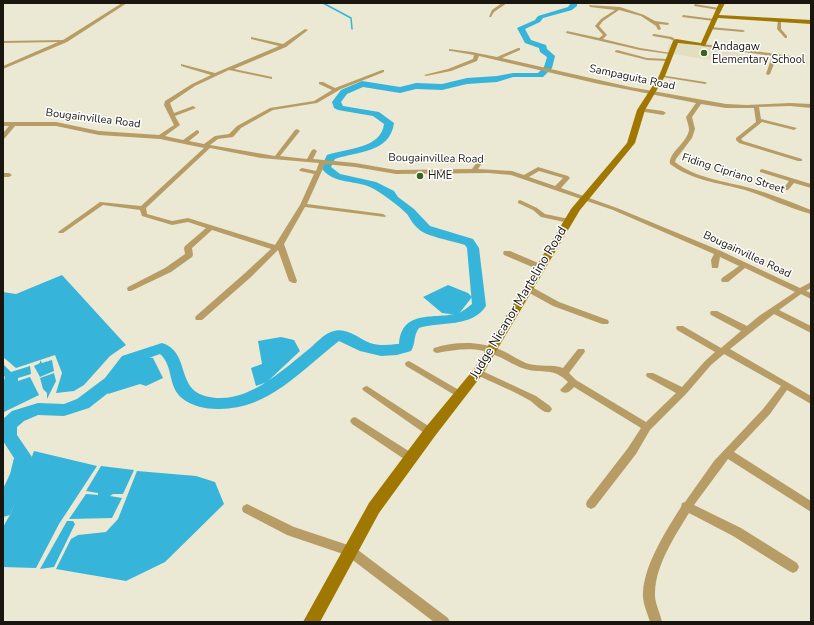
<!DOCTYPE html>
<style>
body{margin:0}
#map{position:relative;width:814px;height:625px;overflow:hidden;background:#ebe8d3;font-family:"Nunito Sans",sans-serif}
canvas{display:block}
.frame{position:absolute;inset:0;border:4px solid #18160f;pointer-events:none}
</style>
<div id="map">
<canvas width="814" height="625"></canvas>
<div class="frame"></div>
</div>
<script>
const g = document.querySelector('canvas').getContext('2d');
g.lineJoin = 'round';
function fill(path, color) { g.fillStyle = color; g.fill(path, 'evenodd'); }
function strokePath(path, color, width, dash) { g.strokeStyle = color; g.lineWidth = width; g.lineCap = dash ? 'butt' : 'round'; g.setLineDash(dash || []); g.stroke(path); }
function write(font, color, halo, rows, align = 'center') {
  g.font = font + ' "Nunito Sans",sans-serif'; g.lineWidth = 3; g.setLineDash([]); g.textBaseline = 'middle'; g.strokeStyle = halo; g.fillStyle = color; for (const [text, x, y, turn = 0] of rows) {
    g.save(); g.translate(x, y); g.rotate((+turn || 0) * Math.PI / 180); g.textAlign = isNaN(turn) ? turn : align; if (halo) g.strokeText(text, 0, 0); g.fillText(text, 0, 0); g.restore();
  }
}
const built = new Path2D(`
 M678 43 742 53 737 64 667 53 669 44Z`);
const water = new Path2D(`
 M62 275 126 345 110 356 84 385 74 391 56 393 62 373 55 355 40 360 42 363 52 360 54 371 40 377 34 366 40 363V360L16 368 3 357V292L16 294Z
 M448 285 468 293 472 297 458 315 442 313 423 297Z
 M281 337 294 340 300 351 267 382 256 386 251 368 262 364 258 341Z
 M145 357 153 358 163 378 146 386 140 384 108 394 107 391 130 363Z
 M3 364 11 372 30 366 31 374 18 378V381L30 377 39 395 4 412 3 384 5 377 3 375Z
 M54 373 56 381 47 399V393L43 389 40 378Z
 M34 451 97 466 59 524 36 568 3 567V527L11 513Z
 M101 466 134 470 123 494H113L110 496 122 498 112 518 69 519 86 494 98 495V493L86 491Z
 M137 471 196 476 215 482 224 504 165 562 126 581 56 569 71 539 78 535 106 532 118 519Z
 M67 521H73L75 524 54 567 40 569Z`);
const stream = new Path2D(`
 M323 3 351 18 352 29`);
const river = new Path2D(`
 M571 3H577V6L572 10 543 18 540 22 525 29 531 40 546 45 547 49 555 56 552 68 543 77H513L497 82 467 84 442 90 416 89 400 93 363 87 347 94 341 102 343 106 379 112 394 123C390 153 358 151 335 159L331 167 340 174 376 182 394 191 398 197 414 209 430 226 473 239 479 248 486 306C472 328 441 321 419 328 413 336 416 343 411 351L397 355 381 356 360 351 339 341C301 370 269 410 217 409 206 409 192 406 183 399 167 387 174 366 160 354L132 364 117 386 89 408 64 416 38 415 24 421 17 427V435L32 457 28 474 10 515 3 517V489L10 474 14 458 3 441V419L12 411 38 403 64 404 77 399 105 378 122 356 162 343C189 351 177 386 202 395 243 409 280 372 309 349 316 343 323 335 331 332 346 326 357 338 370 343 379 346 388 345 397 344H399C402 308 435 320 459 313 463 311 468 307 472 304L467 248 465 245C453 241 430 237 421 231 414 226 411 220 407 214 399 206 381 192 370 187 354 180 331 184 321 167L327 155C347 148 381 149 384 124L373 116 338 110 334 108 332 102 341 90 362 81 400 87 416 83 442 84 467 78 497 76 513 73H538L544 67 547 57 540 52 539 48 525 43 517 28 535 20 538 16 568 7Z`);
const street = new Path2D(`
 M122 3H127L67 42 3 69V66L58 42 3 43V41L63 40Z
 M502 3H507L494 12 491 17H489L492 10Z
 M695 4 719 8 721 9 719 10 694 6Z
 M589 5 620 7 644 15 655 21 669 23 668 25 659 24 661 29 658 30 656 26 641 16 619 10 603 21 599 26 607 35 603 39 640 48 671 53 669 54 640 50 566 33 567 31 599 38 603 35 595 26 601 19 615 10 590 7Z
 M683 15 714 19 716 20 714 21 682 17Z
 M778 19 781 20V29L787 36V38H785L777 29Z
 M710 27 743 30 745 31 743 32 709 29Z
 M305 29 308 30 286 47 234 69 272 77V79L229 70 195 86 170 103 174 113 193 106 196 108 175 116 180 125 165 136 183 140 197 130 199 131V133L189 141 204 144 215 136 229 134 237 126 270 108 314 101 332 90 319 84V82H323L335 88 382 70H384V72L341 89 317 103 273 110 241 128 233 137 218 139 210 145 275 156 295 130 297 129 300 131 280 156 307 159 312 150 314 149 317 151 313 159 355 163 396 170 472 169 480 158 482 157 485 159 478 169 512 171 524 175 538 167 568 176 570 178 561 188 617 208 721 251 800 288 811 282V288L806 291 811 293V299L801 294 779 310 811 326V333L774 314 730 349 811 396V404L787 390 770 414 734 452 811 501V512L728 459 694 505 741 528 797 563 799 567 797 571 793 573 789 571 733 536 689 513C675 536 656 564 655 592 654 602 660 612 662 622H650C647 612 642 602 643 592 645 563 666 531 681 507L682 503 685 502 714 461 763 409 781 386 724 354 711 365 686 394 650 430 636 454 595 507 591 509 587 507 586 504 587 501 628 448 641 428 574 387C570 391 568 394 562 392L560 390 568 382C553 367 543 374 525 369 515 366 507 360 497 356 478 346 458 349 437 353L434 352 433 350 434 348C456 341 480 341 501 350 511 354 519 361 529 364 540 367 552 364 563 368L578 349H584L585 351 584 353 569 373 576 380 646 422 676 393 647 377 646 375 647 373H653L682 387 705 361 715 352 677 330 676 328 677 326H683L721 348 741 331 711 315 710 313 711 311H717L747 326 759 316 795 292 745 268 728 282H722L721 280 722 278 739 266 720 257 718 268H712L711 260 714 254 613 210 511 175 488 173 396 174 355 167 325 164 307 204 383 214 386 216 385 217 305 207 284 244 297 281 296 283H293L289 281 278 250 251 277 202 320H196L195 318 196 316 245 273 271 249 212 230 192 248 193 255 192 257 171 272 131 291H128L127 289 128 287 165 268 185 254 184 248 185 246 206 228 188 222 172 225 142 216 140 210 103 205 63 233H59L58 232 100 202 141 206 204 148 160 139 99 135 56 126H15L5 138 3 139V133L9 126H3V122H56L99 131 159 135 174 125 164 105 165 101 192 84 211 75 181 66V64L215 73 279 46 251 39V37L283 44ZM210 148 261 158 319 163 316 171 302 168 299 170 300 171 314 174 300 205 275 245 188 218 172 221 147 214 146 208ZM539 171 563 178 555 186 529 177Z
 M654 34 672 37 678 41 676 42 670 39 653 36 652 35Z
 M703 44 798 57 804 58 807 63 805 64 800 60 777 56 770 74 768 75 766 74 772 56 701 46V44Z
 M518 48H520V50L502 58 630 87 726 104 747 105 790 103 811 104V108L790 106 759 107 761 119 797 128 794 130 762 122 741 139 743 141 802 159V161H798L739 143 736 140V138L756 122 754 108H726L701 104 692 117 695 129 692 138 676 159 675 162C697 179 725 181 750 188 771 194 791 202 811 210V214C788 208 767 197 745 190 719 183 691 180 670 164 668 153 687 143 689 130 689 126 687 121 686 117L696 103 599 84 479 56 477 61 451 71 426 76 424 75 448 69 473 59 474 55 451 51H449V49L472 52 497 57Z
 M617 50 647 58 667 59 669 60 667 61 647 60 615 52V51Z
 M660 75 705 82 707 83 705 84 662 77H660Z
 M641 108 663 111 666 113 663 115 639 111 638 110Z
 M762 169 811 184V188L794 183 788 190H784L783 189 789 181 760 172V170Z
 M3 173H9L12 175 9 177H3Z
 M520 200 537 208 545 214 569 219 572 221 569 223 541 217 533 210 518 203V201Z
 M504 251H510L543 265 544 267 543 269H537L504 255 503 253Z
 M524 286H530L559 302 608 320 609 322 608 324H602L553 306 524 290 523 288Z
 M409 361 464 393 466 395 464 397 461 398 458 397 406 366 405 364 406 362Z
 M478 369 536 396 550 406 552 409 550 412C542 414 536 404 529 400 512 390 493 383 475 374L474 372 475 370Z
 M367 386 433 429 435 432 433 435 430 436 427 435 364 391 362 389 364 387Z
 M355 417 415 455 416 458 415 461 411 462 407 461 352 424 350 421 352 418Z
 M247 504 294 527 354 547 448 618 450 622H434L346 555 287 535 243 512 242 509 243 506Z`);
const secondary = new Path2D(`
 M719 3H725L719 15 811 20V24L718 18 705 46 678 43 665 76 645 110 635 143 580 210 482 375 435 436 379 513 320 622H303L369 503 425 428 474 369 571 209 627 143 637 110 659 76 673 41 676 39 701 43Z`);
const markers = [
 [704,53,4,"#3b631e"],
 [420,176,4,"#3b631e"]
];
const farPoinames = [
 ["Andagaw",712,47],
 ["Elementary School",712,60],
 ["HME",428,176]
];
const farStreetnames = [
 ["Sampaguita Road",632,78,12],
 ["Bougainvillea Road",93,119,7],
 ["Bougainvillea Road",436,159,1],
 ["Fiding Cipriano Street",733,174,18],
 ["Bougainvillea Road",747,255,25]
];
const streetNames = [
 ["Judge Nicanor Martelino Road",519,303,-59]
];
fill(built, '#e2dec1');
fill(water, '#37b4d9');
strokePath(stream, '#37b4d9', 1.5);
fill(river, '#37b4d9');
fill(street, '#b79d65');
fill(secondary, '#9f7701');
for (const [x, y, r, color] of markers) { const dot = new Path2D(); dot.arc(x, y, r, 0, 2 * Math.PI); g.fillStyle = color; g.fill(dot); strokePath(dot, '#fff', 1.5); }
write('11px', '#18160f', '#fff', farPoinames, 'left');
write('11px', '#18160f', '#fff', farStreetnames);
write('13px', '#18160f', '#fff', streetNames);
</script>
